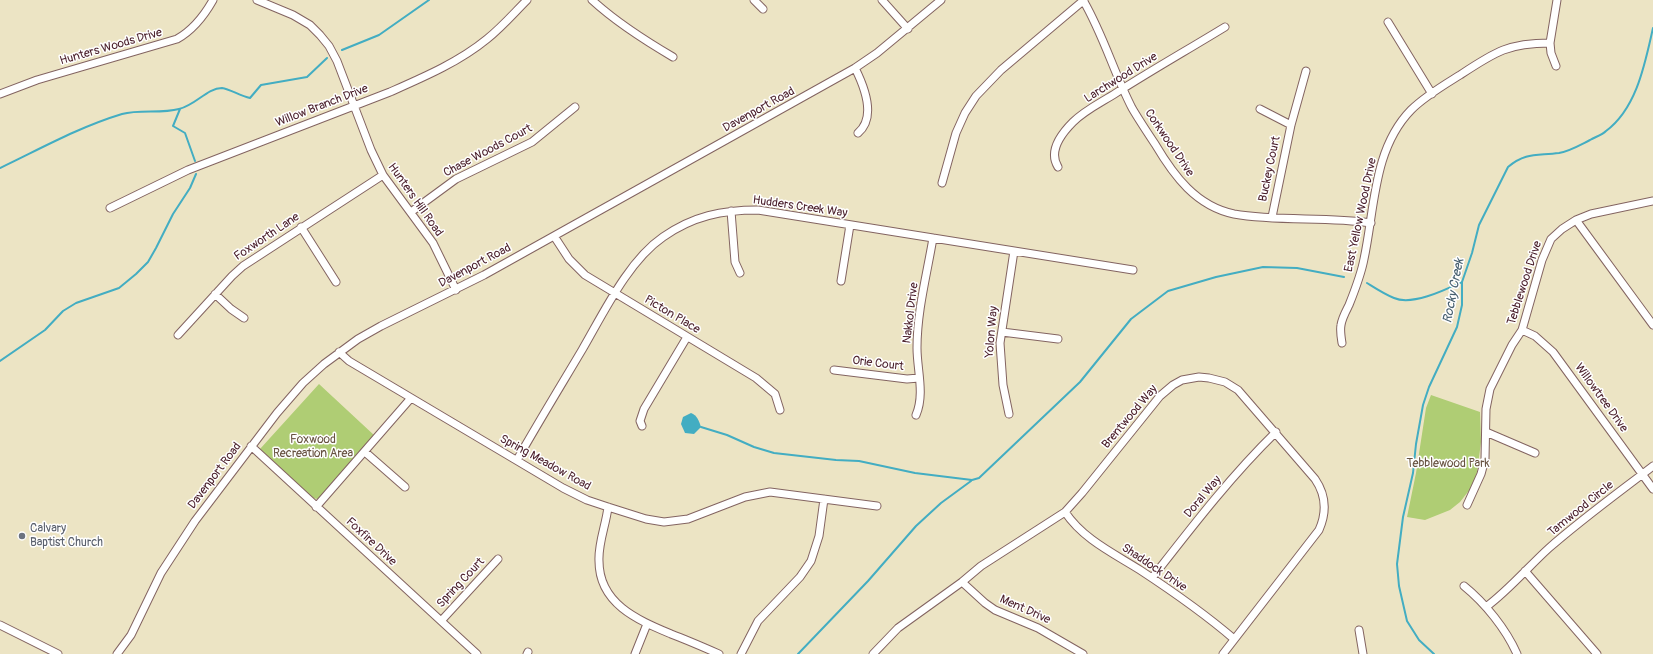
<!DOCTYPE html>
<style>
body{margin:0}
canvas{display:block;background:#ece4c4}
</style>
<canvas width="1653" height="654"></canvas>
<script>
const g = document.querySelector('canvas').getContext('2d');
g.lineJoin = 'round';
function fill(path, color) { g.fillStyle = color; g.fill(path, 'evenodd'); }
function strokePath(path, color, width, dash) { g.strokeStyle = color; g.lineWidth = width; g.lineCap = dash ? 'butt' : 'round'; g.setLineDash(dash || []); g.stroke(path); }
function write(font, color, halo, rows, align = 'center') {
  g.font = font + ' Pangolin,sans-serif'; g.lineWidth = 3; g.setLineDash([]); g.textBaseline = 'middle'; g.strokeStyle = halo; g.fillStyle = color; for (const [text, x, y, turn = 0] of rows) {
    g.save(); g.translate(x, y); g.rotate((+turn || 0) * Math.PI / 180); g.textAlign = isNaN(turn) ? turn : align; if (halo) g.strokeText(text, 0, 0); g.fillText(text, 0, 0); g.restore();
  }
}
const green = new Path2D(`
 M319 384 375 436 318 499 312 498 260 449Z
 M1431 395 1480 412 1481 442 1477 473 1471 488 1460 502 1450 510 1425 520 1407 517 1416 473 1426 408Z`);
const water = new Path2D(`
 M691 413C697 415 699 421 701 427L694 434 685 433 681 424 683 417Z`);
const stream = new Path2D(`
 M342 50 379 35 429 0
 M180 109 173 126 185 133 195 161
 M0 168C40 149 79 127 122 114 140 109 161 114 179 109 196 105 207 88 222 88 230 89 240 96 250 98L261 85 307 77 327 58
 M1367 283C1375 288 1384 294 1394 298 1412 306 1445 290 1462 282
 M0 361 45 330 63 311 76 303 119 288 136 274 148 262 156 248 173 214 190 188 196 174
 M701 427 727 435 754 447 774 453 836 460 859 461 915 473 972 480 979 478 1080 382 1131 319 1168 291 1216 277 1263 267 1297 268 1344 277
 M798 654 868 581 916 526 941 503 971 481
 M1434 654 1419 640 1407 621 1399 586 1397 564 1403 517 1413 473 1416 444 1423 405 1429 387 1457 327 1462 305V282L1472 253 1479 225 1508 167C1526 152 1537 156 1559 153 1570 151 1580 145 1590 140 1595 137 1602 135 1606 131 1637 108 1645 63 1653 28`);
const minor = new Path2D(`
 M257 0 293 15 310 25 320 35 329 46 337 61 371 150 383 175 433 243 456 290
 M592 0C617 23 644 40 673 57
 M754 0 763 9
 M882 0 908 29
 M1083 0C1103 34 1114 73 1132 108 1139 120 1147 132 1155 144 1174 176 1196 206 1234 214 1279 222 1326 216 1371 223
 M1388 22 1432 94
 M1556 66 1551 53 1550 43 1557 0
 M855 68C864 86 877 117 858 133
 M0 94 37 80 177 39C193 30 204 16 213 0
 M1260 109 1291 125
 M1058 167C1048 151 1062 133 1073 122 1085 110 1102 102 1116 93 1152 70 1189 49 1225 27
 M942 183 956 133 965 113 976 96 1001 70 1084 0
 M110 208 188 170 390 92C424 77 459 62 487 39 502 27 514 13 527 0
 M731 211 735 262 740 273
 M411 212 456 179 532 142 575 107
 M1272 217 1291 125 1306 71
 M1576 220 1653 325
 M301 227 336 282
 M554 236 569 259 585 275 756 378 775 394 780 410
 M841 281 850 225
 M215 294 231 309 244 318
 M1522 330 1535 336 1553 352 1653 489
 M1002 332 1058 339
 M178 335 232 276 243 266 383 175
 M1342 343C1341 337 1340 330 1341 325 1342 318 1346 311 1349 305 1355 290 1361 275 1364 259 1375 208 1373 149 1411 110 1425 96 1444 85 1460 75 1495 52 1508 43 1550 43
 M339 352 349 361 563 488 587 500 608 507 646 519 664 522 688 519 745 497 770 492 877 506
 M834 370 907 379 919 378
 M1009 414 1003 385 1000 343 1014 251
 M916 415C925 394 917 370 917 348 917 311 927 274 933 238
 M642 426 640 421 644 409 687 337
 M1486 432 1535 453
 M251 446 477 654
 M365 452 405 487
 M517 460C538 423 560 387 582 350 603 314 628 261 663 237 693 216 722 210 758 210L1133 270
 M1467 505 1481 474 1485 459 1486 409 1490 389 1512 345 1522 330 1542 260 1551 239 1562 229 1576 220 1591 214 1653 201
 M316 507 411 398
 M608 507C606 525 598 543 599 561 599 604 638 620 671 634 687 640 703 647 719 654
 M1065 512C1083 539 1113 553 1140 570 1172 591 1205 614 1234 639
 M1525 571 1597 654
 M1152 578C1191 528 1230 477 1276 432
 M962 582 985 603 995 610 1038 628 1083 654
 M1464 586C1485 603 1506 629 1517 654
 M1486 607C1509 590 1528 567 1549 548 1582 519 1618 493 1653 466
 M441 621 498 559
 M0 625 58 654
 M1359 630 1363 654
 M117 654 131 635 161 573 195 521 277 413 303 383 324 364 358 339 381 326 484 275 855 68 877 53 941 0
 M527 654 528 652
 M635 654 647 624
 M741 654 758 621 800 577 811 561 819 536 824 499
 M873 654 898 628 962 582 981 566 1065 512 1082 493 1160 396 1173 385 1182 380 1199 377 1209 378 1225 382 1238 390 1315 479C1326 495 1327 512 1319 530L1223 654`);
const markers = [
 [22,536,4,"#6b7280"]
];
const streetNames = [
 ["Hunters Woods Drive",111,47,-16],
 ["Larchwood Drive",1121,78,-32],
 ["Willow Branch Drive",322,106,-21],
 ["Davenport Road",759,110,-29],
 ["Corkwood Drive",1169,143,56],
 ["Chase Woods Court",488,151,-28],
 ["Buckey Court",1270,169,-78],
 ["Hunters Hill Road",415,200,55],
 ["Hudders Creek Way",800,207,8],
 ["East Yellow Wood Drive",1361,215,-78],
 ["Foxworth Lane",267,237,-34],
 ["Davenport Road",475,266,-28],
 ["Tebblewood Drive",1525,283,-72],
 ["Nakkol Drive",911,313,-83],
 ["Picton Place",672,315,31],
 ["Yolon Way",992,332,-85],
 ["Orie Court",878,364,7],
 ["Willowtree Drive",1601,398,54],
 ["Brentwood Way",1130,417,-50],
 ["Spring Meadow Road",545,463,29],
 ["Davenport Road",215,476,-53],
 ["Doral Way",1203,497,-50],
 ["Tamwood Circle",1581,509,-39],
 ["Foxfire Drive",371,542,43],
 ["Shaddock Drive",1154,568,34],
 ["Spring Court",461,583,-47],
 ["Ment Drive",1025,610,24]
];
const parkNames = [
 ["Foxwood",313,440],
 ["Recreation Area",313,454],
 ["Tebblewood Park",1448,464]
];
const worshipNames = [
 ["Calvary",30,529],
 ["Baptist Church",30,543]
];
const waterNames = [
 ["Rocky Creek",1454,291,-79]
];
fill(green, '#afcd74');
fill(water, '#43adc2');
strokePath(stream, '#43adc2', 2);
strokePath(minor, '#836461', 9);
strokePath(minor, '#fff', 7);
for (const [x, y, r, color] of markers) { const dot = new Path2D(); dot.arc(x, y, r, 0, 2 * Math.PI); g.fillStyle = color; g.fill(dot); strokePath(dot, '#fff', 1.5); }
write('12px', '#4a1f2b', '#fff', streetNames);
write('12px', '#685341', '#fff', parkNames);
write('12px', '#5b616d', '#fff', worshipNames, 'left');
write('italic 13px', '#475f6f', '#fff', waterNames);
</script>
